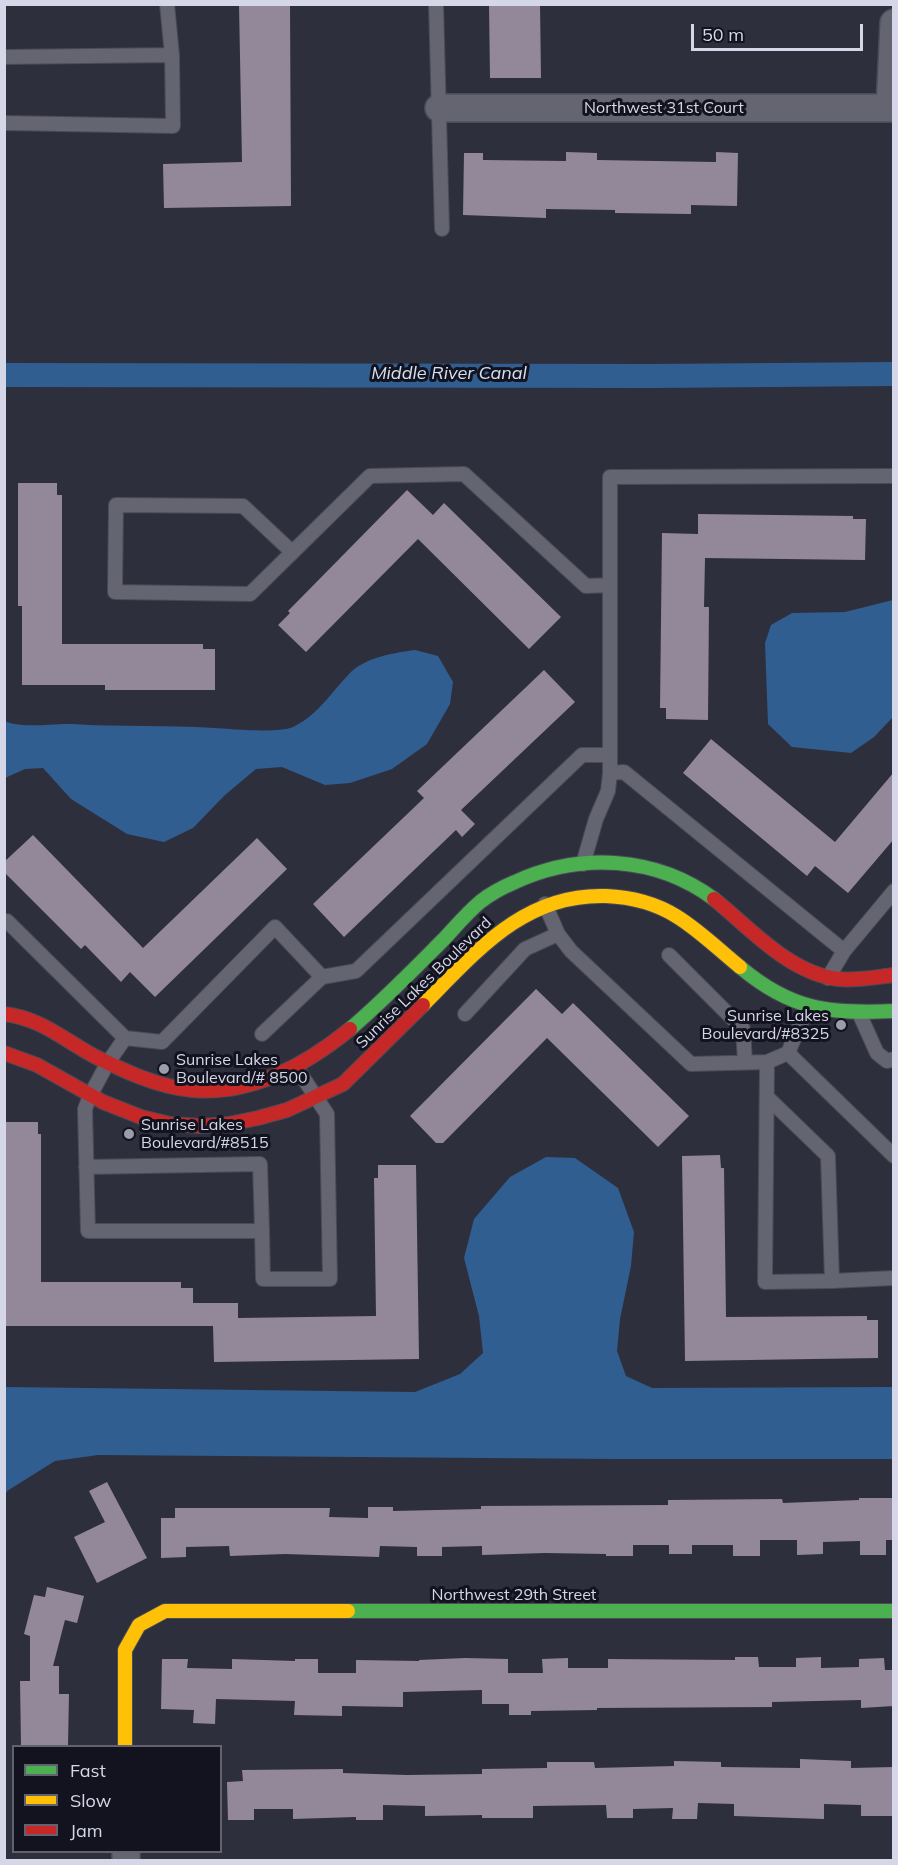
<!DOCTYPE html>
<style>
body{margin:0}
#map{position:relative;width:898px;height:1865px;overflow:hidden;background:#2e2f3d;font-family:Mulish,sans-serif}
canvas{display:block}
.frame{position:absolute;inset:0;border:6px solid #d5d7e8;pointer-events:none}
.legend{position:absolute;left:12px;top:1745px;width:210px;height:108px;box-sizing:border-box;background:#13131f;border:2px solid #61616f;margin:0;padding:8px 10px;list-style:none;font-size:18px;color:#d5d7e8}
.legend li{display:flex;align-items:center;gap:12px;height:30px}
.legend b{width:30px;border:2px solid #61616f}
.scale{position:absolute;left:691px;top:24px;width:172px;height:27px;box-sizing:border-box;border:3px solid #d5d7e8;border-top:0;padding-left:8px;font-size:18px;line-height:21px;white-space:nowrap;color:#d5d7e8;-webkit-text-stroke:4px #13131f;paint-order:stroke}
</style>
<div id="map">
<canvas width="898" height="1865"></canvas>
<div class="frame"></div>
<ul class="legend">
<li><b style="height:8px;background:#4caf50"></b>Fast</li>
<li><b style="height:8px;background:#ffc107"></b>Slow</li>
<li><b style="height:8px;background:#c62828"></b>Jam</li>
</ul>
<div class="scale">50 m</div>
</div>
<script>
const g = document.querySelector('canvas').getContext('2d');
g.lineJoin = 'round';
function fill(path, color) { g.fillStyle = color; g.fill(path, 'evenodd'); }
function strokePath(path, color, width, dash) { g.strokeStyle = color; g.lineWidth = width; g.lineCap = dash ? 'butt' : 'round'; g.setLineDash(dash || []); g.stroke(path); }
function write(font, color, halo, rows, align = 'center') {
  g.font = font + ' Mulish,sans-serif'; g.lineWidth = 6; g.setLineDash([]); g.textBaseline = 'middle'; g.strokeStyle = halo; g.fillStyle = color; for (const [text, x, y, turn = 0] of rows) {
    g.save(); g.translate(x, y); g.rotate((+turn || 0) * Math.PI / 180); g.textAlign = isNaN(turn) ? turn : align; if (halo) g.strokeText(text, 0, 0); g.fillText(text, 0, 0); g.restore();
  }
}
const water = new Path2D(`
 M893 600V717L874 737 851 753 792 747 768 724 765 643 771 625 792 613 845 612Z
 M415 650 438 656 453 682 450 704 427 744 392 769 350 783 325 785 282 767 256 769 225 795 193 828 164 842 127 834 71 799 43 768 25 769 5 778V721C20 729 54 723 72 724 119 727 167 725 214 728 232 729 281 734 295 726 319 714 333 690 351 672 367 657 394 653 415 650Z
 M546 1157 575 1158 618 1188 634 1232 631 1266 620 1319 617 1351 626 1376 652 1388 893 1387V1459H617L98 1455 55 1461 7 1491 5 1496V1387L415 1392 460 1374 483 1353 479 1316 464 1258 474 1219 510 1177Z`);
const canal = new Path2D(`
 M4 375 652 376 894 374`);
const building = new Path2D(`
 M239 4H290L291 206 164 208 163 164 242 162Z
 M489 4H540L541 78H490Z
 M566 152 597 153V160L716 162V152L738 153 737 206 691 205V214L615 213V210L546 209V218L463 215 464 153H483V160L566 161Z
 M18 483H57V495H62V644H203V649H215V690H105V685H22V606H18Z
 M407 490 433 515 444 503 561 617 529 649 418 539 306 652 278 625 290 613 288 611Z
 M698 514 853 516V519H866L865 560 705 558 704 607H709L708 720 666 719V708H660L662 533 698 534Z
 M544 670 575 702 461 810 475 824 462 837 456 830 344 937 313 904 424 798 417 791Z
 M711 739 835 842 894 772V839L848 893 815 866 807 876 683 773Z
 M33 835 143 948 257 838 287 869 155 997 130 972 121 982 85 945 81 949 4 872V862Z
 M536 989 562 1014 573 1003 689 1116 658 1147 547 1038 443 1143H436L410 1116Z
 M4 1122H38V1134H41V1282H181V1288H193V1303H238V1318L376 1316 374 1178H378V1165H416L419 1359 214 1362 213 1326H4Z
 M720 1155 721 1168H724L726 1317 867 1316V1320H878V1358L685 1361 682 1156Z
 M107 1482 147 1558 97 1583 74 1537 105 1522 89 1491Z
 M859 1498H894V1540H886V1555H860V1541L823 1542V1554L797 1555V1540H760V1556H733V1545H692V1554H669V1545H633V1556H606V1554L545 1553 482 1555V1546L442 1547V1556H417V1547L380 1546 379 1557 285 1554 230 1556 229 1546 186 1547V1557L161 1558V1518H175V1508H330L329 1517 368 1518V1507H393V1511L481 1509V1506L668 1505V1500L782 1499 783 1503 859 1500Z
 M47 1587 84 1596 77 1623 65 1620 53 1666H59V1694H69L68 1746H21L20 1681H30V1636L24 1634 34 1595 45 1597Z
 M735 1657H758L759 1667H796V1658L821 1657V1668L859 1667V1659L884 1658 885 1670H894V1706L861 1708V1700L772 1702V1707L597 1708V1710L531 1711V1715H509V1704H482V1690L403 1692V1707L342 1706V1716L294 1715 295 1701 216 1699 215 1724 193 1723 194 1710 161 1709 162 1659H188L187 1668 232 1669V1659L295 1661V1659H318V1673H356V1660L419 1661V1660L465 1658 508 1659V1673H543L542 1659 568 1658V1668H608V1659L735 1660Z
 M800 1759 851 1761V1768L894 1767V1816H861V1805L824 1804V1819L734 1816V1804L698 1803 697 1819H672L673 1808 633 1809V1818H607L606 1805 533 1806V1818H482V1815L425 1816V1806L383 1805V1820H356V1817L293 1819V1809H254V1820H228L227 1782 243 1781 242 1770 343 1769V1773L407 1775 482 1774V1769L547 1768V1762H594L595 1768 674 1766V1761L721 1762V1767L800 1768Z`);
const lane = new Path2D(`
 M436 4 442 229
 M4 57 172 55
 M4 123 173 126 172 55 167 4
 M292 552 243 506 116 505 115 592 250 594 370 476 464 474 586 586 610 585
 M610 773 624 772 844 951 894 891
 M583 864 596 819 608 791 610 773V477L894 476
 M7 921 125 1038 107 1064 90 1096 85 1109 88 1231H262L260 1164 86 1167
 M558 934 571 951 691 1064 767 1062 788 1053 801 1022 813 1008
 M669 955 743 1029 745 1062
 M828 978 844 951
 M859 1013 877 1053 887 1061 894 1059
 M465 1014 525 949 558 934 545 904
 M262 1034 322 977
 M125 1038 162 1042 275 927 322 977 356 971 582 755H609
 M788 1053 894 1156
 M767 1097 828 1156 832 1281 765 1282 767 1062
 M262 1231 263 1279H330L327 1114 296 1067
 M832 1281 894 1278`);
const street = new Path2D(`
 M439 108H890L894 23
 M126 1852V1860`);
const fast = new Path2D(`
 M740 967C791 1010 829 1014 894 1011
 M350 1029C383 1001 414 969 445 938 456 926 467 913 480 902 490 894 503 887 515 882 580 852 656 856 714 899
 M348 1611H894`);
const slow = new Path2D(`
 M423 1005C476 952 524 893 606 896 629 897 655 903 676 916 699 930 719 950 740 967
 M125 1746V1650L139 1625 165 1611H348`);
const jam = new Path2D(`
 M714 899C750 928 789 973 838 979 857 981 876 977 894 975
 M4 1014C40 1018 63 1039 94 1056 124 1071 158 1087 192 1090 251 1095 306 1065 350 1029
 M4 1053 37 1065 103 1102 141 1117 170 1124 200 1126 229 1124 258 1118 287 1110 343 1084 423 1005`);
const markers = [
 [841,1025,6,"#9b9cac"],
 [164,1069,6,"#9b9cac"],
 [129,1134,6,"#9b9cac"]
];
const streetNames = [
 ["Northwest 31st Court",664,108],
 ["Sunrise Lakes Boulevard",424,983,-44],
 ["Northwest 29th Street",514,1595]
];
const poiNames = [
 ["Sunrise Lakes",829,1016,"right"],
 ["Boulevard/#8325",829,1034,"right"],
 ["Sunrise Lakes",176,1060],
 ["Boulevard/# 8500",176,1078],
 ["Sunrise Lakes",141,1125],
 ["Boulevard/#8515",141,1143]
];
const waterNames = [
 ["Middle River Canal",449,374]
];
fill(water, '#305e90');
strokePath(canal, '#305e90', 24);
fill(building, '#92889a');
strokePath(lane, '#494b57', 16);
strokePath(street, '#494b57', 30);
strokePath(fast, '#494b57', 16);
strokePath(slow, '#494b57', 16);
strokePath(jam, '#494b57', 16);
strokePath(lane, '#646571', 14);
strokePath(street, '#646571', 27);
strokePath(fast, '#4caf50', 14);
strokePath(slow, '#ffc107', 14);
strokePath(jam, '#c62828', 14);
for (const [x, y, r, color] of markers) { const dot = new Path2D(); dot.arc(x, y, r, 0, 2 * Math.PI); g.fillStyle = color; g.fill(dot); strokePath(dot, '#13131f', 2); }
write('16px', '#d5d7e8', '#13131f', streetNames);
write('16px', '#d5d7e8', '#13131f', poiNames, 'left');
write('italic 18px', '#d3e1f1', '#13131f', waterNames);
</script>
